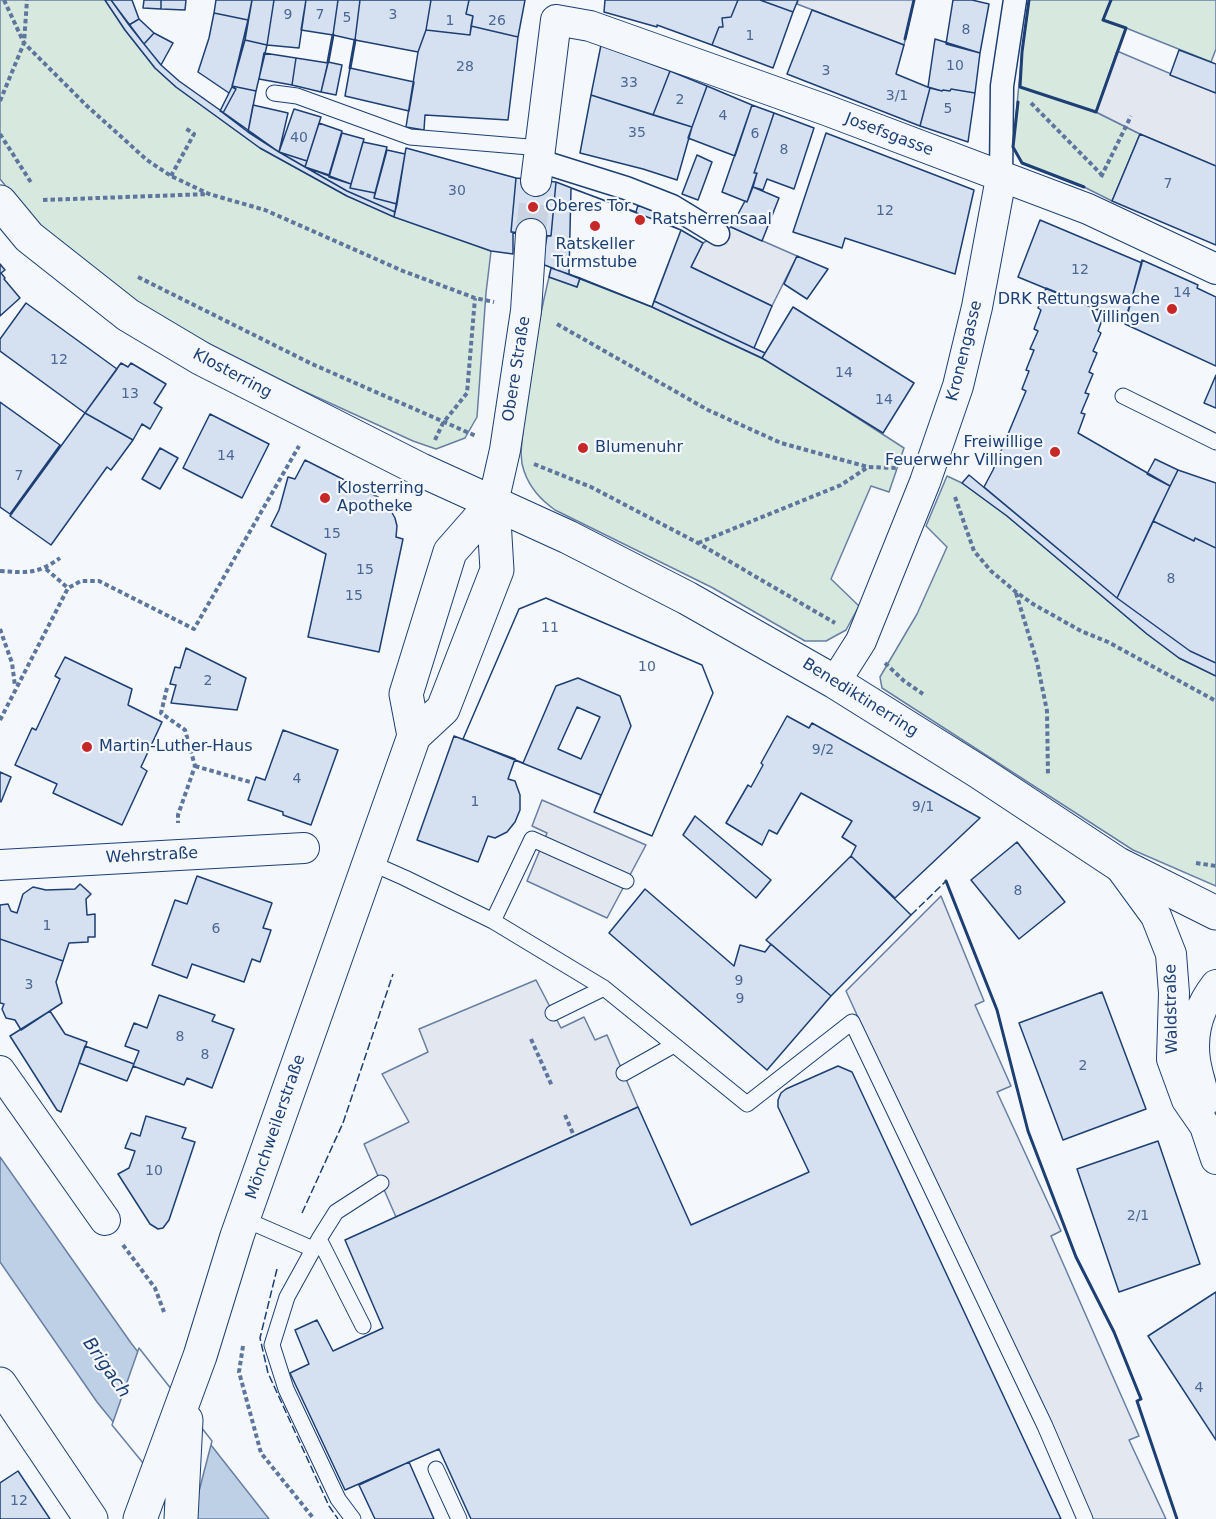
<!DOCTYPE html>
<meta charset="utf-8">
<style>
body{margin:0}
canvas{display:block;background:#f4f7fb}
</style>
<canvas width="1216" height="1519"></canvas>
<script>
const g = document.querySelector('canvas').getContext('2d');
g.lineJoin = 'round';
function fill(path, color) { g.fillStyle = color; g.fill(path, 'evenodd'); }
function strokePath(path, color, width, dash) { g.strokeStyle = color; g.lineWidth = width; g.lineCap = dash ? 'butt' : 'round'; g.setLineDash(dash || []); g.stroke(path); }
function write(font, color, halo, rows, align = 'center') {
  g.font = font + ' "DejaVu Sans",sans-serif'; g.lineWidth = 4.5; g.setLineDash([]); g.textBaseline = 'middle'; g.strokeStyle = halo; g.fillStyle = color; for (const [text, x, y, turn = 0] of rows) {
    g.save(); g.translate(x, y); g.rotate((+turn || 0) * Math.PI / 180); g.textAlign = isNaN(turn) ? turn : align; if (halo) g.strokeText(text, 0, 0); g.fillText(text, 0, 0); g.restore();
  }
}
const green = new Path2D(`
 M0 0H105L125 30 155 68 176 87 260 148 347 196 491 251 486 293 477 417 465 438 436 449 413 441 299 389 168 323 86 266 34 221 0 179Z
 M1029 0H1216V49L1211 62 1126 28 1096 112 1140 134 1112 201 1084 187 1022 163 1013 147 1022 52Z
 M549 277 577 287 580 278 652 307 774 364 904 448 889 492 871 486 831 579 859 606 846 630 826 641H805L713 588 555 510C540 499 530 488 524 471 519 458 522 444 523 430 527 378 537 328 549 277Z
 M947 476 962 483 1007 516 1147 634 1179 658 1216 676V886L1133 850 882 688 880 677 917 614 947 547 926 526Z`);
const parking = new Path2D(`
 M798 0H914L904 45 797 4Z
 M1117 51 1216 93V166L1140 134 1096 112Z
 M731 227 797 256 772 306 691 267 703 243Z
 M542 800 646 845 607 918 527 881 547 833 532 826Z
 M941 896 984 1001 975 1005 1011 1086 997 1092 1061 1231 1051 1236 1139 1436 1129 1440 1166 1519H1088L846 991Z
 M536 980 561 1028 584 1017 595 1040 607 1035 638 1107 396 1217 364 1144 409 1122 382 1074 428 1052 419 1029Z`);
const water = new Path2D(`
 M0 1157 131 1343 269 1519H192L97 1402 0 1262Z`);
const pier = new Path2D(`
 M139 1348 212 1441 197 1499 179 1507 112 1425Z`);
const building = new Path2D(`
 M105 0H111L144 44 161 65 179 81 279 152 347 191 395 212 394 217 347 196 260 148 176 87 155 68 125 30Z
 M111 0H132L139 19 129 25Z
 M144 0H161V9L143 8Z
 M161 0H186L185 10 161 9Z
 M216 0H252L248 20 214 13Z
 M252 0H274L267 45 245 40Z
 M274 0H306L299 48 267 45Z
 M306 0H338L333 35 301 30Z
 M338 0H360L355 40 333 35Z
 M360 0H431L426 30 418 52 355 40Z
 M431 0H469L466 14 473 16 470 35 426 30Z
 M469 0H525L518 37 471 26 473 16 466 14Z
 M605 0H738L731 17 722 18 723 27H719L712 45 657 25V27L604 12Z
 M738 0H760L793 12 773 68 712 45 719 27H723L722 18 731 17Z
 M760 0H798L793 12Z
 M953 0H972L989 4 980 53 946 44Z
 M812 10 904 45 896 74 930 88 920 126 787 74Z
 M214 13 248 20 232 87 229 93 198 72 209 38Z
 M139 19 154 33 144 44 129 25Z
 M471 26 518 37 508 120 425 115 424 130 406 127 418 52 426 30 470 35Z
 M154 33 173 43 161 65 144 44Z
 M935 39 980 53 975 93 951 89 950 91 943 90 942 91 928 87Z
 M245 40 267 45 256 91 232 86Z
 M601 45 670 71 653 115 591 95Z
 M1179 50 1216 64V93L1170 75Z
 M264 53 296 58 292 85 259 79Z
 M296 58 328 63 321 92 292 85Z
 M328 62 342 65 336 95 321 92Z
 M350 68 414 82 409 111 345 96Z
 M670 71 707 86 692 127 653 115Z
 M232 86 256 91 248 132 223 113 236 89Z
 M707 86 752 105 735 156 688 138Z
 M232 87 236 89 223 113 220 111Z
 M930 88 942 91 943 90 950 91 951 89 975 93 968 142 920 126Z
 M591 95 692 127 677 180 643 169 580 153Z
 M253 105 288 113 279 152 248 132Z
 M752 105 774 113 754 173H757L747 202 722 192Z
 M294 109 321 117 307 161 279 152Z
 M774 113 814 128 794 189 767 179 763 190 753 187 757 173H754Z
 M319 123 342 131 329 175 305 167Z
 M342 133 364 139 351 184 329 177Z
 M826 133 974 190 955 274 845 238 842 248 793 232Z
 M1140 134 1216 166V245L1112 201Z
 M363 142 387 147 375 193 350 188Z
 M406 148 516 178 511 232H513V254L491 251 394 217Z
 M387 150 405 154 397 204 374 198Z
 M279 152 307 161 305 167Z
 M697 155 712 162 698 200 682 194Z
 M305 167 351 184 350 188 375 193 374 198 397 204 395 212 347 191Z
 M516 178 556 182 551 236 511 232Z
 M556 182 681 230 652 307 542 264 547 236H551Z
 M753 187 779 198 762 241 731 227 745 201 747 202Z
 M571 188 636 212 638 205 661 214 660 221 681 230 652 307 569 274Z
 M1040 220 1142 263 1125 321 1018 277Z
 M681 230 703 243 691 267 772 306 754 348 654 301Z
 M797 256 828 269 807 299 784 284Z
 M1142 260 1198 285 1197 288 1216 297V366L1125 324Z
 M0 264 5 270 1 273 5 278 4 279 20 298 0 316Z
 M551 268 580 278 577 287 549 277Z
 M1046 288 1105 312 1098 331 1101 333 1093 351 1097 353 1089 372 1093 374 1085 393 1089 394 1081 413 1085 414 1078 433 1170 486 1117 598 984 487 993 470 1026 391 1022 389 1029 371 1026 370 1034 350 1030 349 1038 331 1034 329 1041 310 1038 308Z
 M654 301 754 348 765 353 762 358 652 307Z
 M26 303 117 369 85 413 0 351V339Z
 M793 307 914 383 883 433 762 358Z
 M121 363 128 367 131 363 166 384 154 403 162 408 150 429 142 424 133 440 85 413Z
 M1216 375V408L1204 403Z
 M0 402 60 445 10 514 0 507Z
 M85 413 133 440 111 470 107 467 51 545 10 516Z
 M210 414 269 444 242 498 183 468Z
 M160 448 178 458 160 489 142 479Z
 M1155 459 1178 470 1170 486 1147 474Z
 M305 460 378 497 377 500 391 511 395 518 397 526 396 537 403 539 379 652 308 637 326 554 271 526 279 510 288 477 295 479Z
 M1178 470 1216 483V548L1195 538 1194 541 1153 521Z
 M969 475 1117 598 1190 651 1216 663V676L1179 658 1147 634 1007 516 962 483Z
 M1153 521 1194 541 1195 538 1216 548V663L1190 651 1117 598Z
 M546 598 702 665 713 693 652 836 594 812 601 795 463 739 519 609ZM577 707 600 717 581 759 558 749Z
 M546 598 702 665 713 693 652 836 594 812 631 726 620 696 578 678 556 686 523 763 463 739 519 609Z
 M186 648 246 678 237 710 171 703 176 685 170 684 175 667 180 668Z
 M65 657 132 689 128 705 162 722 141 767 147 771 122 825 53 793 57 784 15 765 32 728 36 730 60 679 55 676Z
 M787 716 809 728 812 723 980 818 895 898 851 856 856 846 842 837 852 821 801 793 777 834 769 830 762 845 726 823 748 785 751 787 763 765 761 763Z
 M283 730 338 750 311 825 283 815V812L248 800 256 777 265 780Z
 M454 736 515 759 508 779 515 781 520 795V810L515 822 507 832 495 838 488 836 478 862 417 840Z
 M0 772 11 777 1 802 0 801Z
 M695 816 771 880 756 898 683 835Z
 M1017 842 1065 902 1019 939 971 880Z
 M851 856 911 915 831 996 766 940Z
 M197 876 272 903 263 928 271 930 260 962 252 959 244 982 192 964 187 978 152 965 175 900 187 904Z
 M80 884 91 894 86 899 87 915 95 914V937H88V942L69 943 63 961 0 939V905L8 904 11 911 17 913 23 894 33 887 46 890 75 889Z
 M645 889 734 966 740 945 765 952 771 944 831 996 767 1070 609 933Z
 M0 939 63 961 56 982 62 1003 21 1030 15 1020 6 1018 2 1009 4 1004 0 1003Z
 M1102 992 1146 1109 1063 1140 1019 1023Z
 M159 995 215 1015 212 1021 234 1029 212 1088 187 1078 184 1085 133 1066 139 1051 125 1046 134 1023 147 1028Z
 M50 1011 65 1034 87 1042 61 1112 57 1110 10 1036Z
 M85 1046 134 1064 127 1081 79 1063Z
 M838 1066 852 1072 1061 1519H471L439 1449 345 1490 290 1373 309 1364 295 1330 317 1320 333 1351 383 1328 345 1240 638 1107 691 1225 809 1172 778 1107V1100L781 1093 786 1089Z
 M146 1116 186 1128 182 1138 195 1142 169 1220 163 1228 158 1229 150 1224 118 1174 129 1168 135 1151 125 1148 131 1133 140 1136Z
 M1158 1141 1200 1264 1119 1292 1077 1169Z
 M1216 1292V1440L1148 1336Z
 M409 1462 434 1519H375L359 1485Z
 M18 1471 50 1519H0V1483Z`);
const minorTunnel = new Path2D(`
 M531 234 536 181`);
const path = new Path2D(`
 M4 0 24 43 87 106 147 160 171 176 209 194 265 210 403 271 475 298 494 302
 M0 101 24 43 27 0
 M1031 103 1102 175
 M0 134 32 184
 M171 176 194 134 185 128
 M1101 177 1131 116
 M43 200 209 194
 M138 277 312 364 476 436
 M557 324 708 410 781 443 868 467 897 468
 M435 440 443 423 467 393 475 298
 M534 464 591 487 698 543 835 623
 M955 497 974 551 991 571 1016 592 1033 604 1081 631 1108 642 1216 701
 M698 543 841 485 868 467
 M46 569 68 588
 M0 571C27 573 38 574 60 558
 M1016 593 1037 662 1047 711 1048 776
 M0 629 12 663 15 686
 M885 663 904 681 923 694
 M167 688 161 713 185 730 195 766 178 815V823
 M0 720 68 588 81 581H99L194 629 299 446
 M195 766 250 782
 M1196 863 1216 866
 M531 1039 552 1086
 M565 1115 574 1136
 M123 1245 155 1288 164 1312
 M243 1346 239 1372 261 1453 314 1519`);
const service = new Path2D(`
 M274 93 297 96 410 137 541 148
 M1123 396 1216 442
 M369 862 405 878 493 921 604 988 747 1104 852 1022 1045 1426 1085 1519
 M493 921 532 839 626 881
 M553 1013 604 988
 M624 1073 674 1045
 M244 1219 313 1249
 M319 1239 336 1212 381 1183
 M436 1469 459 1519
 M353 1519 338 1499 286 1389 272 1345 287 1297 319 1239 363 1326`);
const pedestrian = new Path2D(`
 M540 161 626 188 672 206 718 234
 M1001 178 1002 86 1015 0`);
const minor = new Path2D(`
 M536 181 556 20 590 26 826 110 1088 209 1216 269
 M493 503 505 450 526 311 531 234
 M835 682 861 641 925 482 958 386 977 307 1001 178
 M1118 864 1156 916 1171 954 1174 993 1172 1059 1187 1100 1205 1126 1216 1159
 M0 865 304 848
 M0 1071 105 1220
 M1204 1102C1203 1088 1197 1075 1195 1060 1191 1032 1199 1007 1216 985`);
const tertiary = new Path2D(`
 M0 1384 91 1519`);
const secondary = new Path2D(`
 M0 202 29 237 128 315 202 359 421 470 568 537 687 598 835 682 979 772 1118 864 1216 913
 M414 736 406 694 450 552 493 503
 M140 1519 200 1356 237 1236 414 736 443 709 497 570 493 503
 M181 1519 186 1420`);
const fence = new Path2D(`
 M911 915 946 881
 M302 1213 343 1123 393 974
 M277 1269 260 1338 268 1373 329 1506 338 1519`);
const wall = new Path2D(`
 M1029 0 1022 52 1020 87 1096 112 1126 28 1103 20 1111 0
 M905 39 914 0
 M328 62 333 35
 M350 68 355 40
 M1018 102 1013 147 1022 163 1084 187
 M946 881 997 1010 1028 1131 1076 1257 1114 1332 1141 1399 1137 1401 1177 1519`);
const markers = [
 [533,207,6,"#c62828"],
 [640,220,6,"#c62828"],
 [595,226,6,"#c62828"],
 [1172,309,6,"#c62828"],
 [583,448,6,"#c62828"],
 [1055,452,6,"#c62828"],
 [325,498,6,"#c62828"],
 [87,747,6,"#c62828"]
];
const numberNames = [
 ["9",288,15],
 ["7",320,15],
 ["3",393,15],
 ["5",347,18],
 ["1",450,21],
 ["26",497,21],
 ["8",966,30],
 ["1",750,36],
 ["10",955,66],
 ["28",465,67],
 ["3",826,71],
 ["33",629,83],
 ["3/1",897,96],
 ["2",680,100],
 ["5",948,109],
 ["4",723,116],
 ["35",637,133],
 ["6",755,134],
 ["40",299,138],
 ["8",784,150],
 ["7",1168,184],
 ["30",457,191],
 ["12",885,211],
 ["12",1080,270],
 ["14",1182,293],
 ["12",59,360],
 ["14",844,373],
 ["13",130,394],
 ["14",884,400],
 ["14",226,456],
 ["7",19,476],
 ["15",332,534],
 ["15",365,570],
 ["8",1171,579],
 ["15",354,596],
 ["11",550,628],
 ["10",647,667],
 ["2",208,681],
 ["9/2",823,750],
 ["4",297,779],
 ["1",475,802],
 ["9/1",923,807],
 ["8",1018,891],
 ["1",47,926],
 ["6",216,929],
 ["9",739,981],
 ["3",29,985],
 ["9",740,999],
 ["8",180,1037],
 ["8",205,1055],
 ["2",1083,1066],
 ["10",154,1171],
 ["2/1",1138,1216],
 ["4",1199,1388],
 ["12",19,1501]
];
const streetNames = [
 ["Josefsgasse",889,135,21],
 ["Kronengasse",965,351,-76],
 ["Obere Straße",517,369,-81],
 ["Klosterring",232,374,28],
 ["Benediktinerring",860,698,32],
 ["Wehrstraße",152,856,-3],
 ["Waldstraße",1172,1009,-91],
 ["Mönchweilerstraße",276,1127,-71]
];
const poiNames = [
 ["Oberes Tor",545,207],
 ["Ratsherrensaal",652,220],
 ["Ratskeller",595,245,"center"],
 ["Turmstube",595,263,"center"],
 ["DRK Rettungswache",1160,300,"right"],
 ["Villingen",1160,318,"right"],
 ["Freiwillige",1043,443,"right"],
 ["Feuerwehr Villingen",1043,461,"right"],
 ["Blumenuhr",595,448],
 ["Klosterring",337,489],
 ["Apotheke",337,507],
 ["Martin-Luther-Haus",99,747]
];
const waterNames = [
 ["Brigach",106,1368,55]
];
fill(green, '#d7e8df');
strokePath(green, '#687fa3', 1.5);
fill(parking, '#e3e8f0');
strokePath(parking, '#687fa3', 1.5);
fill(water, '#bed0e5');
strokePath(water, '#687fa3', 1.5);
fill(pier, '#f4f7fb');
strokePath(pier, '#687fa3', 1.5);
fill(building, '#d5e0f0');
strokePath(building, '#1d3f73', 1.5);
strokePath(minorTunnel, '#c9d2e0', 30, [30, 15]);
strokePath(service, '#1d3f73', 17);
strokePath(pedestrian, '#1d3f73', 25);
strokePath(minor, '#1d3f73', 32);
strokePath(tertiary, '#1d3f73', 35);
strokePath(secondary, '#1d3f73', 35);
strokePath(path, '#5e769c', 4, [4.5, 3]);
strokePath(service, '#f4f7fb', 15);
strokePath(pedestrian, '#f4f7fb', 22);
strokePath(minor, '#f4f7fb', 30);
strokePath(tertiary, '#f4f7fb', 33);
strokePath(secondary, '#f4f7fb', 33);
strokePath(fence, '#1d3f73', 1.5, [8, 3]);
strokePath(wall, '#1d3f73', 3);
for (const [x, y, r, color] of markers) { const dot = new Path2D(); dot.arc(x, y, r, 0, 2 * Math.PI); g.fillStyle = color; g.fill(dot); strokePath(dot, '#f4f7fb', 2); }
write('14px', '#4b6792', null, numberNames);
write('16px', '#1d3f73', '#f4f7fb', streetNames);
write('16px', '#1d3f73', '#f4f7fb', poiNames, 'left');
write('italic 18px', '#1d3f73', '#f4f7fb', waterNames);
</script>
